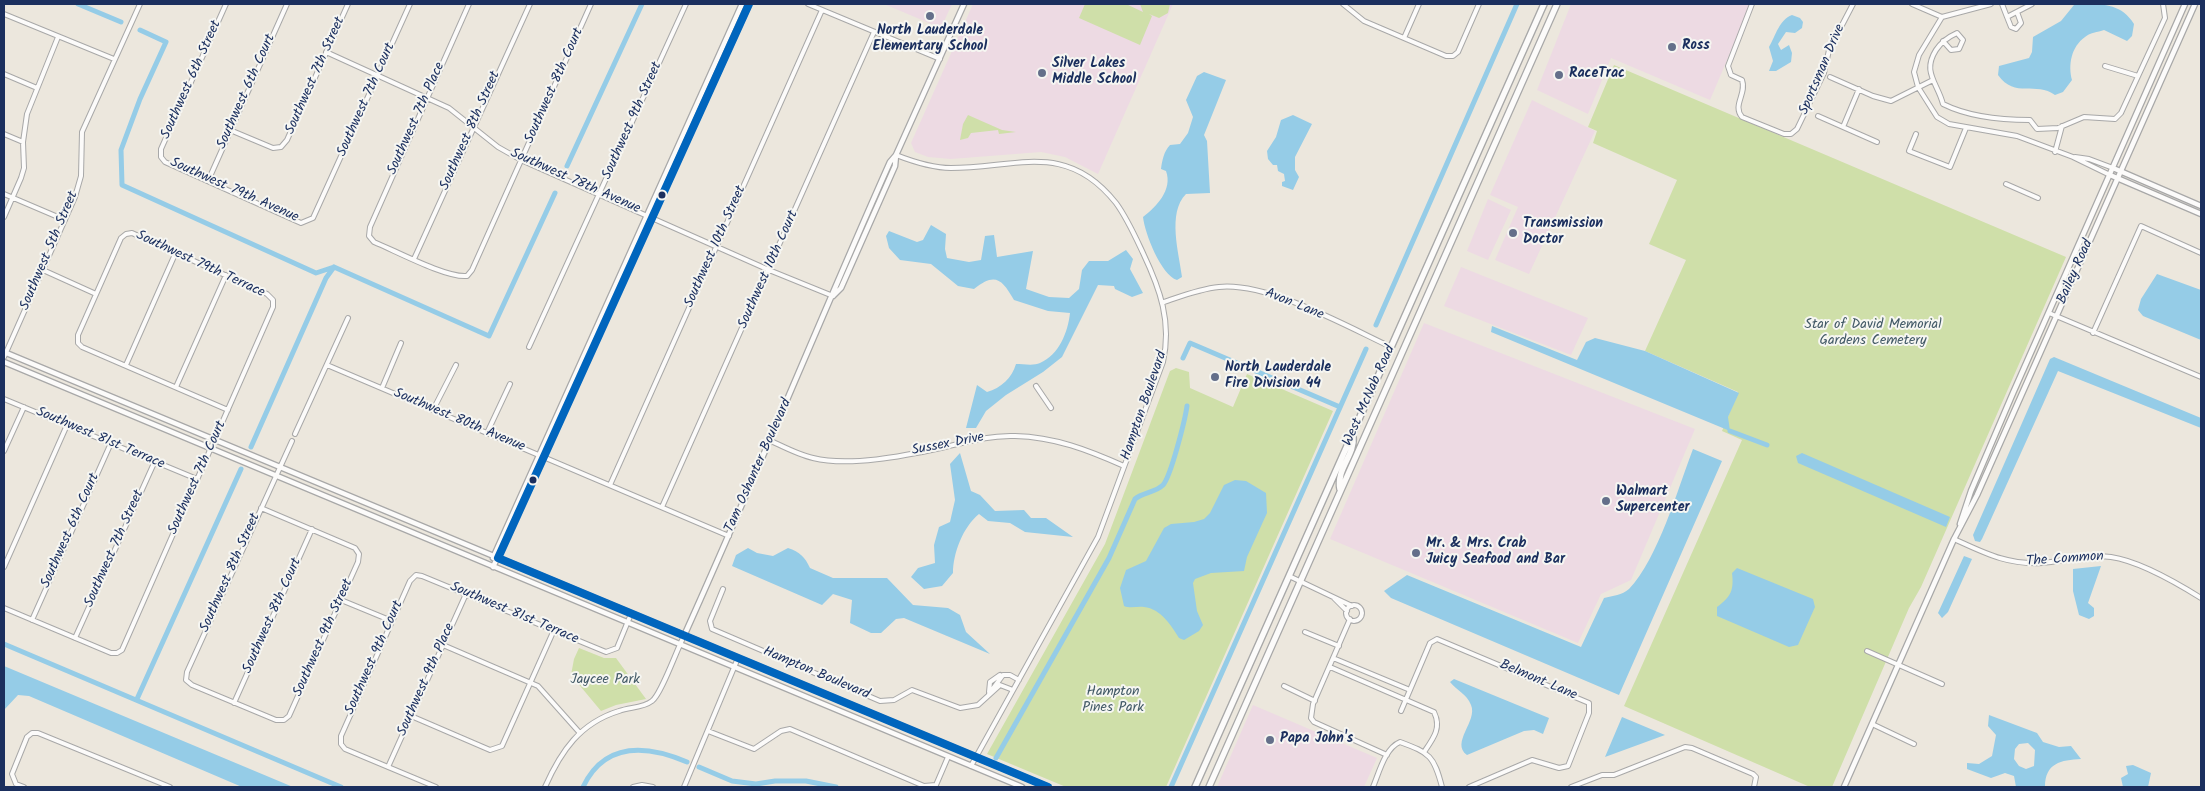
<!DOCTYPE html>
<style>
body{margin:0}
#map{position:relative;width:2205px;height:791px;overflow:hidden;background:#ece7dd;font-family:Kalam,sans-serif}
canvas{display:block}
.frame{position:absolute;inset:0;border:5px solid #1b2f5e;pointer-events:none}
</style>
<div id="map">
<canvas width="2205" height="791"></canvas>
<div class="frame"></div>
</div>
<script>
const g = document.querySelector('canvas').getContext('2d');
g.lineJoin = 'round';
function fill(path, color) { g.fillStyle = color; g.fill(path, 'evenodd'); }
function strokePath(path, color, width, dash) { g.strokeStyle = color; g.lineWidth = width; g.lineCap = dash ? 'butt' : 'round'; g.setLineDash(dash || []); g.stroke(path); }
function write(font, color, halo, rows, align = 'center') {
  g.font = font + ' Kalam,sans-serif'; g.lineWidth = 4; g.setLineDash([]); g.textBaseline = 'middle'; g.strokeStyle = halo; g.fillStyle = color; for (const [text, x, y, turn = 0] of rows) {
    g.save(); g.translate(x, y); g.rotate((+turn || 0) * Math.PI / 180); g.textAlign = isNaN(turn) ? turn : align; if (halo) g.strokeText(text, 0, 0); g.fillText(text, 0, 0); g.restore();
  }
}
const built = new Path2D(`
 M884 4H952L941 28Z
 M973 4H1173L1098 174 1065 157 1041 152 951 159 928 157 915 152 911 143Z
 M1571 4H1751L1710 100 1611 58 1588 114 1537 90Z
 M1532 100 1595 131 1529 274 1495 260 1518 207 1490 195Z
 M1488 199 1511 210 1488 260 1467 251Z
 M1461 267 1588 318 1571 355 1444 306Z
 M1424 323 1695 429 1631 580 1601 594 1578 643 1330 539Z
 M1253 705 1377 758 1364 787H1217Z`);
const green = new Path2D(`
 M1085 4H1126L1143 12 1140 4H1170L1168 13 1159 18 1149 14 1152 16 1140 45 1079 18Z
 M1614 65 2066 257 1921 587 1909 608 1832 787H1810L1624 706 1742 440 1722 431 1738 392 1645 351 1686 260 1649 244 1677 180 1593 143 1597 131 1588 127Z
 M968 115 1002 130 1016 132 999 134 998 130 971 133 968 138 960 140 963 124Z
 M1176 368 1189 372 1190 388 1233 407 1247 374 1333 411 1166 787H1066L987 754 1105 544 1170 371Z
 M579 648 604 658H616L646 699 616 705 601 711 571 675 574 659Z`);
const water = new Path2D(`
 M2079 4C2102 4 2121 3 2134 24L2132 36 2127 41 2104 30C2098 32 2089 33 2085 37 2071 47 2068 65 2072 80L2063 92 2055 95C2036 81 2015 99 1998 75L1999 66 2029 58 2032 52 2033 37 2061 21 2074 5Z
 M1792 15 1800 18 1803 22 1802 28 1795 33 1786 32 1778 44 1781 50 1789 45 1792 53 1791 62 1776 71H1769L1773 61 1769 47C1776 35 1779 20 1792 15Z
 M1204 72 1226 80 1204 135 1207 141 1210 193 1186 194C1167 213 1179 253 1182 277L1177 280C1161 275 1145 234 1143 217 1156 207 1173 190 1166 171L1161 169C1162 161 1164 151 1170 145L1180 144 1188 133 1193 117 1186 100 1197 76Z
 M1293 115 1312 124 1295 157V170L1299 177 1293 190 1282 186V182L1285 181 1284 174 1278 171 1277 165H1273L1268 159 1267 151 1276 137 1281 120Z
 M931 225 946 234 945 249 947 258 969 262 981 260 985 236 994 235 997 257 1033 251 1026 289 1049 297 1069 298 1079 289 1082 270 1089 261H1108L1126 250 1133 259 1130 269 1143 293 1132 297 1115 289 1114 286 1098 285 1062 357 1043 372 1006 395 986 411 976 428H966L977 385 987 392C1001 388 1012 378 1016 364 1023 364 1034 366 1040 363 1059 355 1068 332 1070 313L1048 311 1014 300C1002 279 995 272 974 289L958 286 931 264 900 260 889 248 886 236 889 231 917 242 923 240Z
 M2157 274 2201 290V340L2143 316 2138 310 2141 299Z
 M1492 326 1577 360 1586 342 1595 338 1645 351 1739 393 1728 417 1730 431 1491 332Z
 M2054 357 2201 418V428L2058 371 1982 539 1980 542 1975 541 1973 535 2050 359Z
 M1693 449 1722 461 1619 695 1391 598 1384 591 1407 575 1581 647 1604 598C1613 596 1622 595 1629 589 1658 559 1678 488 1693 449Z
 M960 453 971 491 980 495 995 511 1024 510 1031 518H1046L1073 537 1025 532 1010 523 988 521 979 514C963 527 953 553 953 573L942 586 924 589 911 577 918 568 935 563 934 545 939 527 950 522 955 500 950 464Z
 M1802 453 1950 517 1946 527 1798 463 1796 456Z
 M1235 480 1246 481 1266 493 1267 513 1247 557 1244 571 1211 573 1195 579 1193 583 1197 611 1203 625 1199 631 1184 640 1179 638C1171 625 1161 609 1144 607 1137 606 1131 609 1124 606L1120 588 1126 570 1146 561 1164 528 1171 524 1194 522 1204 519 1210 513 1224 485Z
 M748 548 757 553 773 556 788 548C800 552 805 557 810 568L833 578H887L913 605 948 608 960 615 966 632 990 654 904 618 896 619 881 633H871L850 623 852 600 833 594 822 605 732 566 736 555Z
 M1964 556 1972 559 1948 612 1942 618 1938 613Z
 M2101 566 2088 603 2094 608V616L2089 619 2079 615 2073 591V569Z
 M1737 568 1813 599 1815 607 1798 645 1789 647 1717 616V607C1731 597 1734 590 1732 573Z
 M4 666 293 787H242L29 696 18 695 4 710Z
 M1454 679 1549 718 1543 734 1534 730 1524 731 1467 755C1450 743 1478 721 1471 705 1467 694 1457 691 1450 682Z
 M1989 715 2037 733 2043 742 2059 747 2071 746 2081 759C2061 760 2045 763 2045 787H2016L2014 776 2005 773 1991 778 1967 769V763L1979 764 1992 756 1996 735 1988 726ZM2028 743 2035 750 2034 766 2026 769 2019 766 2014 759 2015 749 2019 744Z
 M1622 717 1665 735 1605 757Z
 M2133 765 2151 773 2148 787H2123L2121 778 2128 774 2126 766Z`);
const canal = new Path2D(`
 M78 4 121 22
 M140 30 166 42 140 99 121 150 122 185 316 273 334 267 489 336 555 193
 M567 166 642 4
 M1376 325 1517 4
 M1183 358 1190 343 1340 407
 M1730 431 1767 445
 M251 447 326 278 334 267
 M4 644 341 787
 M137 699 241 469
 M996 758 1109 558 1135 499C1143 492 1155 493 1163 485 1171 476 1185 420 1187 406
 M699 767 732 781 756 784 775 781H806L836 787
 M583 787C605 741 647 745 687 762
 M1171 787 1366 349`);
const minor = new Path2D(`
 M226 4 161 149V157L165 162 301 223 313 218 410 4
 M469 4 370 227 369 236 374 242C396 251 446 278 467 276L472 270 591 4
 M808 4 940 59
 M1343 4 1364 21 1446 56H1453L1458 52 1479 4
 M1752 4 1728 66 1731 75 1742 80C1747 94 1732 105 1742 117L1784 134H1791L1797 129 1824 73 1829 50 1853 4
 M1912 4 1942 17
 M1991 4 1942 17 1919 55 1914 72 1918 87 1937 117 1949 124 2017 136 2073 157 2110 175
 M2002 4 2007 17
 M2017 12 2021 23 2016 29 2011 27 2007 17 2032 4
 M4 14 114 59
 M1404 38 1419 4
 M1943 41 1951 50 1959 49 1963 40 1957 33C1948 37 1942 41 1936 50 1922 72 1937 82 1943 104 1969 117 2002 120 2030 120L2037 129 2058 128 2084 117 2115 119 2121 113 2165 18 2163 4
 M326 52 449 108 498 147 521 160 769 270 833 296
 M2105 66 2138 76
 M4 74 37 88
 M1830 77 1873 96 1891 101 1933 80
 M1818 116 1877 142
 M1843 127 1859 89
 M230 130 273 148 281 147 287 140 348 4
 M4 134 23 142
 M1916 134 1909 151 1950 167 1966 128
 M2055 152 2062 126
 M896 155C914 162 932 168 951 168 1016 168 1066 140 1116 203 1127 218 1135 236 1143 253 1160 289 1172 322 1163 362L1098 537 971 766
 M2075 157 2089 159 2113 168
 M208 181 287 4
 M2006 184 2038 198
 M4 194 65 220
 M4 217 21 178 24 168 23 142 27 114 58 37
 M414 259 530 4
 M43 270 96 294
 M1164 302C1182 296 1199 289 1219 287 1268 282 1346 326 1391 347
 M2049 313 2201 377
 M2093 333 2141 226 2201 253
 M529 347 686 4
 M4 357 75 197 81 176 82 132 140 4
 M126 365 176 252
 M327 365 729 536
 M1036 386 1051 408
 M176 387 226 275
 M382 388 401 343
 M4 399 197 479
 M433 410 456 365
 M487 433 510 384
 M295 434 348 318
 M771 441C784 447 799 455 813 458 849 467 904 456 941 448 966 442 990 435 1015 436 1055 437 1088 450 1124 466
 M4 451 24 407
 M610 485 822 10
 M662 507 874 32
 M261 508 355 548 359 554 358 562 289 716 284 720H276L192 685 186 680 187 672 292 441
 M1954 539C1985 553 2007 565 2042 563 2064 561 2088 554 2111 557 2139 561 2177 583 2201 598
 M4 567 67 425
 M1289 576 1352 606
 M723 589 710 621 712 629 880 701 894 700 912 690 960 708 978 705 1000 685 1013 690
 M1334 598 1347 611
 M341 600 392 621
 M1346 613a8 8 0 1 1 16 0a8 8 0 1 1-16 0Z
 M4 608 111 653H117L122 650 273 307V300L267 294 132 233 126 234 121 238 78 335V343L82 347 228 410
 M1350 619 1313 704 1311 718 1314 722 1387 755
 M32 620 111 443
 M1305 632 1339 646
 M75 638 155 461
 M443 645 538 686 579 732
 M1867 651 1942 684
 M1333 658 1410 690
 M1330 667 1434 712C1442 728 1433 739 1424 752
 M1284 686 1315 701
 M989 692 990 682 1000 675
 M989 694 1003 675H1010L1019 680
 M234 703 312 529
 M1401 711 1430 643 1437 639 1589 703V713L1568 766 1559 768 1532 760 1469 787
 M411 716 490 750 502 746 554 630
 M1872 724 1914 744
 M708 731 754 749 781 731 790 729 924 786 936 785 948 757
 M388 767 466 594
 M24 787 16 784 12 774 27 737 32 733H38L170 787
 M436 787 345 749 341 744V736L410 581 416 575 422 576 606 652 617 648 631 614
 M545 787C561 751 580 723 619 711 630 707 643 708 652 701 661 695 677 649 684 636
 M633 787 642 785 653 787
 M684 787 738 658
 M1373 787C1379 773 1385 748 1400 742 1430 753 1434 756 1442 787
 M1571 787 1602 775H1614L1685 747 1692 748 1753 774 1756 777 1754 787`);
const tertiary = new Path2D(`
 M2113 168 2201 206
 M2110 175 2201 214
 M833 296 841 288 895 166 896 155 964 4
 M4 352 1048 787
 M4 362 1022 787
 M1960 524 1971 491 2013 393 2185 4
 M493 558 742 4
 M493 567 749 4
 M684 636C755 479 820 319 890 162L896 155
 M1844 787 1954 539 1977 495 2195 4`);
const primary = new Path2D(`
 M1340 489C1336 469 1355 455 1353 437
 M1195 787 1544 4
 M1209 787 1557 4`);
const bus1 = new Path2D(`
 M749 4 498 558 1048 787`);
const markers = [
 [930,16,5,"#646f8a"],
 [1672,47,5,"#646f8a"],
 [1042,73,5,"#646f8a"],
 [1559,75,5,"#646f8a"],
 [662,195,4.5,"#1b2f5e"],
 [1513,233,5,"#646f8a"],
 [1215,377,5,"#646f8a"],
 [533,480,4.5,"#1b2f5e"],
 [1606,501,5,"#646f8a"],
 [1416,553,5,"#646f8a"],
 [1270,740,5,"#646f8a"]
];
const poiNames = [
 ["North Lauderdale",930,32,"center"],
 ["Elementary School",930,48,"center"],
 ["Ross",1682,47],
 ["Silver Lakes",1052,65],
 ["Middle School",1052,81],
 ["RaceTrac",1569,75],
 ["Transmission",1523,225],
 ["Doctor",1523,241],
 ["North Lauderdale",1225,369],
 ["Fire Division 44",1225,385],
 ["Walmart",1616,493],
 ["Supercenter",1616,509],
 ["Mr. & Mrs. Crab",1426,545],
 ["Juicy Seafood and Bar",1426,561],
 ["Papa John's",1280,740]
];
const streetNames = [
 ["Sportsman Drive",1823,70,-67],
 ["Southwest 7th Street",316,76,-66],
 ["Southwest 6th Street",192,80,-66],
 ["Southwest 8th Court",555,86,-66],
 ["Southwest 6th Court",247,92,-66],
 ["Southwest 7th Court",367,100,-66],
 ["Southwest 7th Place",417,119,-66],
 ["Southwest 9th Street",633,121,-66],
 ["Southwest 8th Street",471,131,-66],
 ["Southwest 78th Avenue",575,182,24],
 ["Southwest 79th Avenue",234,191,24],
 ["Southwest 10th Street",716,247,-66],
 ["Southwest 5th Street",50,251,-67],
 ["Southwest 79th Terrace",200,265,25],
 ["Southwest 10th Court",769,270,-66],
 ["Bailey Road",2076,272,-66],
 ["Avon Lane",1294,305,22],
 ["West McNab Road",1370,396,-66],
 ["Hampton Boulevard",1145,406,-71],
 ["Southwest 80th Avenue",459,421,23],
 ["Southwest 81st Terrace",100,439,23],
 ["Sussex Drive",948,445,-11],
 ["Tam Oshanter Boulevard",759,466,-66],
 ["Southwest 7th Court",198,478,-66],
 ["Southwest 6th Court",71,531,-66],
 ["Southwest 7th Street",115,549,-66],
 ["The Common",2065,560,-4],
 ["Southwest 8th Street",231,573,-66],
 ["Southwest 81st Terrace",514,614,23],
 ["Southwest 8th Court",273,616,-66],
 ["Southwest 9th Street",324,638,-66],
 ["Southwest 9th Court",375,658,-66],
 ["Hampton Boulevard",816,674,23],
 ["Southwest 9th Place",427,680,-66],
 ["Belmont Lane",1538,681,23]
];
const parkNames = [
 ["Star of David Memorial",1873,326],
 ["Gardens Cemetery",1873,342],
 ["Jaycee Park",605,681],
 ["Hampton",1113,693],
 ["Pines Park",1113,709]
];
fill(built, '#eddae3');
fill(green, '#cfdfa9');
fill(water, '#95cce7');
strokePath(canal, '#95cce7', 5);
strokePath(minor, '#a8a8a8', 6);
strokePath(tertiary, '#a8a8a8', 7);
strokePath(primary, '#a8a8a8', 8);
strokePath(minor, '#fcfbfa', 4);
strokePath(tertiary, '#fcfbfa', 4.5);
strokePath(primary, '#fcfbfa', 5.5);
strokePath(bus1, '#0065bd', 8);
for (const [x, y, r, color] of markers) { const dot = new Path2D(); dot.arc(x, y, r, 0, 2 * Math.PI); g.fillStyle = color; g.fill(dot); strokePath(dot, '#f6f6f2', 2); }
write('bold 14px', '#1b2f5e', '#f6f6f2', poiNames, 'left');
write('14px', '#1b2f5e', '#f6f6f2', streetNames);
write('14px', '#425966', '#f6f6f2', parkNames);
</script>
